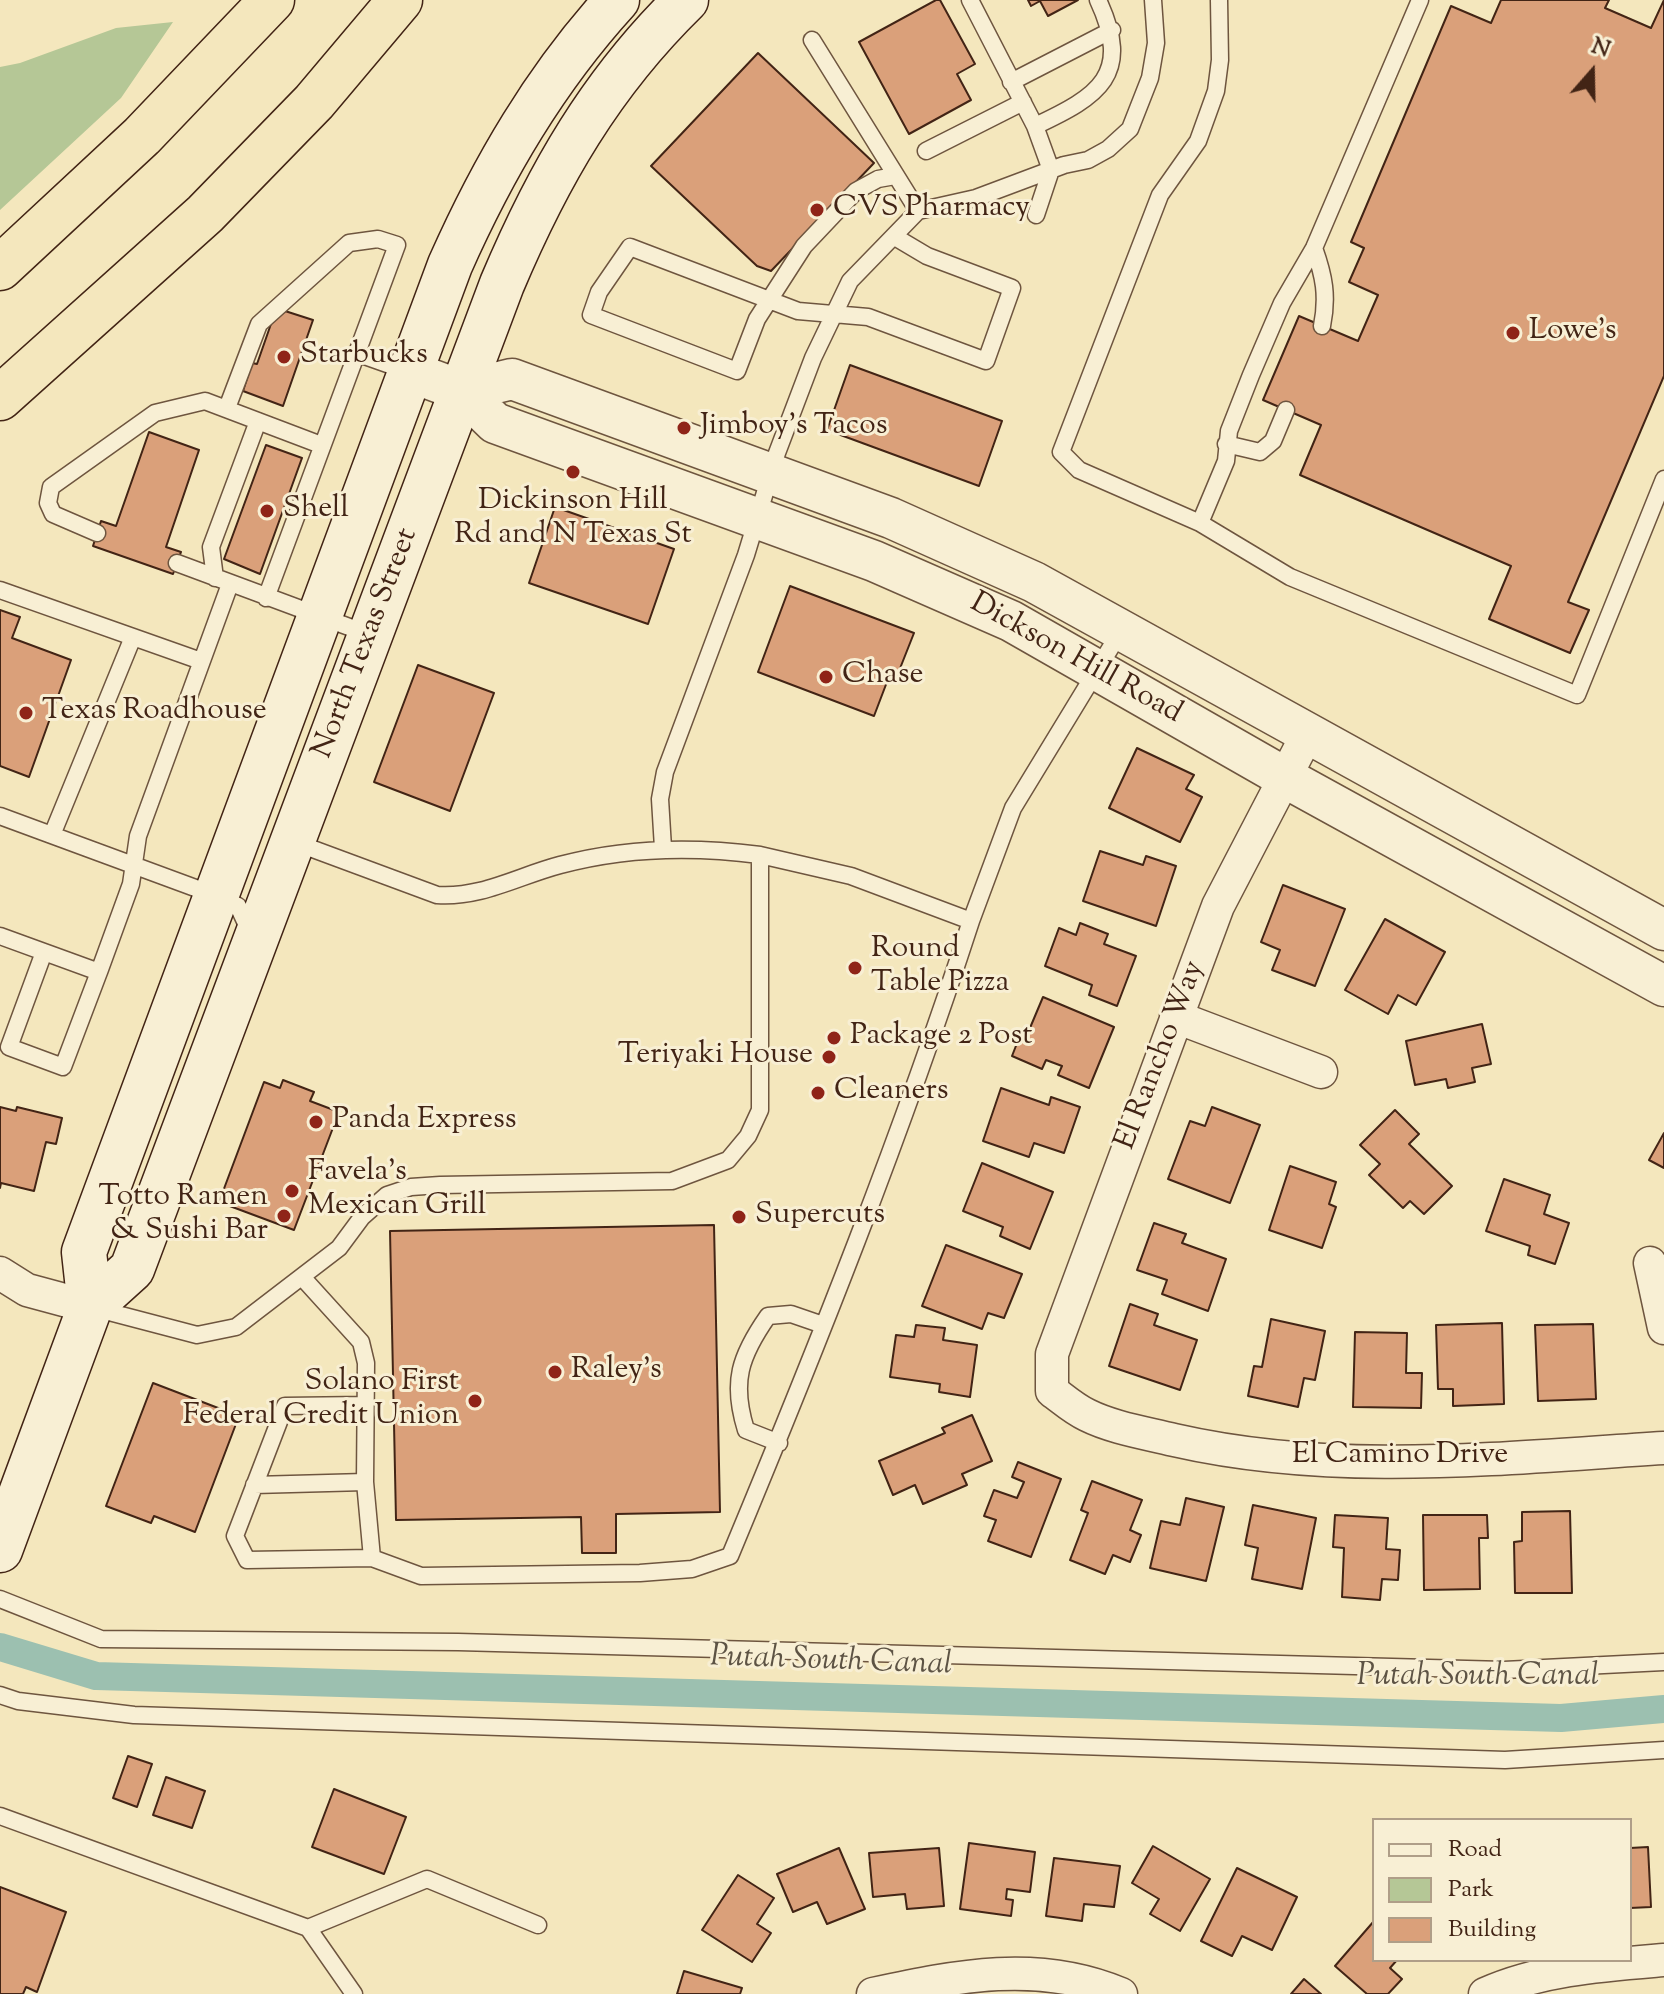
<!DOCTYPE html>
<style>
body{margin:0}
#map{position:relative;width:1664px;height:1994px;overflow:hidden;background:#f4e7bd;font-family:"Sorts Mill Goudy",serif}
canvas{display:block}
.legend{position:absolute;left:1372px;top:1818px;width:260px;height:144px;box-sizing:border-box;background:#f8efd4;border:2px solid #af9e88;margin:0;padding:10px 14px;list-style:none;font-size:24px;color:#422415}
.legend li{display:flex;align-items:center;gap:16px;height:40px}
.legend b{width:40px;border:2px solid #af9e88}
.north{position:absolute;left:1552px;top:32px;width:80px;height:80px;-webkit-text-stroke:6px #f8efd4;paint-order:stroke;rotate:20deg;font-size:22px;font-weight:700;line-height:32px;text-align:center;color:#422415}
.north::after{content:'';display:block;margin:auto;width:28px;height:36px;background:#422415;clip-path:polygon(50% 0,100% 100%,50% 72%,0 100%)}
</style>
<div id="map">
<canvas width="1664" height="1994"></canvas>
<ul class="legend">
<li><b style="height:10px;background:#f8efd4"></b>Road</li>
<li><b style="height:22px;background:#b5c796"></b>Park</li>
<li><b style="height:22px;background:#daa07a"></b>Building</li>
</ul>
<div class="north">N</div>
</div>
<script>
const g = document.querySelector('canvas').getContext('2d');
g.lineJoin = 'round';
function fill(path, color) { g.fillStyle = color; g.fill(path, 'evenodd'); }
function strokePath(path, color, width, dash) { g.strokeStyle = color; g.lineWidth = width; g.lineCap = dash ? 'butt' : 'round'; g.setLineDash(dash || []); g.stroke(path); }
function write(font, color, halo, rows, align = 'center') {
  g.font = font + ' "Sorts Mill Goudy",serif'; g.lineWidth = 6; g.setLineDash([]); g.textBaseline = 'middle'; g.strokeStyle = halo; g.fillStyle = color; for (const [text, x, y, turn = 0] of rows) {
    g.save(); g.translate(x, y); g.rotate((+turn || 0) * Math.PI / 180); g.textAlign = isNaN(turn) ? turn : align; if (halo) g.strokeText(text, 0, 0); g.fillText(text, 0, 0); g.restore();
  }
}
const green = new Path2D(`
 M173 22 121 98 0 210V67L20 63 116 28Z`);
const canal = new Path2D(`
 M0 1647 96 1676 1561 1718 1664 1709`);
const building = new Path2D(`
 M936 0H940L975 64 957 74 971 100 909 134 859 42Z
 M1028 0H1078L1048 16 1040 1 1031 6Z
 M1501 0H1609L1605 8 1651 28 1664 0V376L1568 602 1589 610 1570 653 1489 619 1511 566 1300 475 1321 425 1263 400 1299 316 1358 341 1378 295 1349 282 1364 248 1351 242 1451 6 1491 23Z
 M758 53 874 163 771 271 757 266 651 166Z
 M285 311 313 320 283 406 243 391 252 363 257 364 272 321Z
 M850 365 1002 421 979 486 827 430Z
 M149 432 199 450 166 547 181 552 173 574 93 546 101 521 116 526Z
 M266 445 302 458 260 574 224 559Z
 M555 507 674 549 648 624 529 583Z
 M790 586 914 633 897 676 890 674 874 716 758 672Z
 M0 610 20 617 12 638 71 660 29 777 0 766Z
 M418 665 494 693 450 811 374 782Z
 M1137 748 1194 775 1186 789 1202 797 1180 842 1109 808Z
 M1100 851 1143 865 1146 856 1176 866 1156 926 1083 901Z
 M1283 885 1345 909 1315 986 1272 970 1280 950 1261 942Z
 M1385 919 1445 952 1416 1005 1398 995 1388 1014 1345 990Z
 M1080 923 1108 934 1104 944 1136 956 1117 1006 1089 995 1092 985 1045 966 1059 928 1076 935Z
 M1043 997 1114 1027 1089 1088 1058 1075 1062 1066 1046 1060 1042 1069 1012 1056 1021 1033 1027 1035Z
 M1482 1024 1491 1064 1472 1068 1475 1082 1448 1088 1446 1079 1415 1085 1406 1041Z
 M283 1080 314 1092 310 1101 339 1112 294 1230 219 1202 264 1082 280 1088Z
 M1001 1088 1049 1105 1051 1097 1080 1107 1064 1153 1034 1143 1029 1157 983 1141Z
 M0 1107 16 1111 17 1107 62 1118 56 1144 46 1142 34 1191 1 1183 0 1188Z
 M1212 1107 1260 1125 1230 1203 1168 1179 1190 1121 1205 1126Z
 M1395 1110 1419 1134 1409 1144 1452 1186 1424 1214 1410 1201 1403 1208 1369 1175 1380 1164 1360 1145Z
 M1664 1133V1168L1649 1160Z
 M982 1163 1053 1192 1030 1249 1000 1236 1003 1227 963 1211Z
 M1290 1166 1336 1182 1329 1204 1336 1207 1322 1248 1269 1230Z
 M1504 1179 1550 1195 1544 1214 1569 1223 1555 1264 1528 1255 1530 1246 1486 1231Z
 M1154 1223 1186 1234 1182 1243 1226 1259 1208 1311 1162 1294 1167 1280 1137 1270Z
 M714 1225 720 1512 616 1514V1553H582L581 1517 396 1520 390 1231Z
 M946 1245 1022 1274 1004 1318 988 1313 982 1329 922 1306Z
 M1130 1304 1158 1314 1154 1325 1197 1340 1180 1390 1109 1366Z
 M1271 1319 1325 1331 1315 1380 1304 1378 1298 1407 1248 1396 1254 1366 1262 1367Z
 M1502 1323 1504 1404 1453 1406V1389H1438L1436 1325Z
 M1593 1324 1596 1399 1538 1401 1535 1325Z
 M916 1325 945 1328 943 1340 977 1345 970 1397 939 1392 940 1384 890 1377 896 1335 914 1337Z
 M1355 1332 1407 1333 1406 1373H1422L1421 1408 1353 1407Z
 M153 1383 239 1416 195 1532 154 1516 151 1523 106 1506Z
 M972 1415 992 1461 962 1474 967 1485 923 1504 915 1485 893 1495 879 1461 945 1433 942 1428Z
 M1018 1462 1061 1479 1031 1557 988 1541 996 1520 984 1516 994 1490 1017 1498 1024 1482 1012 1477Z
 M1092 1481 1142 1500 1130 1530 1141 1535 1130 1562 1113 1555 1105 1574 1070 1560 1088 1513 1081 1510Z
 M1186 1498 1224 1507 1206 1581 1150 1568 1161 1521 1180 1525Z
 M1253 1505 1316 1518 1302 1589 1252 1579 1258 1548 1245 1545Z
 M1570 1511 1572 1593H1515L1514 1542 1522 1541V1512Z
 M1335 1515 1388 1518 1386 1549 1400 1550 1398 1580 1382 1579 1380 1600 1342 1597 1344 1548 1333 1547Z
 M1423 1515H1487L1488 1538H1479L1480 1589 1424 1590Z
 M128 1756 152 1764 137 1807 113 1798Z
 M166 1777 205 1791 192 1828 153 1815Z
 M334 1789 406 1817 384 1874 312 1847Z
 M969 1843 1035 1852 1030 1892 1007 1889 1006 1899 1013 1900 1011 1916 960 1909Z
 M1153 1846 1210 1879 1180 1931 1150 1914 1159 1899 1132 1883Z
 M1648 1847 1651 1907 1630 1908V1848Z
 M839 1848 865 1909 827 1924 817 1902 793 1912 777 1874Z
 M939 1848 944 1906 907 1909 905 1894 873 1897 869 1853Z
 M1054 1858 1120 1866 1114 1907 1084 1904 1082 1921 1046 1916Z
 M1237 1868 1297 1897 1272 1950 1242 1936 1232 1956 1201 1941Z
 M738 1875 774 1898 757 1924 771 1933 752 1962 702 1930Z
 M0 1887 66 1912 37 1992 26 1987 23 1994H0Z
 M1374 1921V1960H1397L1390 1968 1402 1979 1388 1994H1367L1335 1966Z
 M684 1971 742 1988 740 1994H677Z
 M1304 1979 1321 1994H1291Z`);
const service = new Path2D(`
 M970 0 1035 126 1051 170 1036 215
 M1219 0 1220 60 1216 91 1198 141 1160 195 1061 452 1079 470 1200 523 1226 461 1229 431 1251 375 1282 303 1314 248 1420 0
 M812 40 918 211
 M1011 82 1112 30
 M1035 126C1099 96 1133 75 1098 0
 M926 151 1023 102
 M895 237 927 256 1012 288 986 361 868 317 798 311 630 247 599 292 591 315 737 371 757 319 804 246 856 191 878 179 895 176
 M1314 248C1324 276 1328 296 1322 326
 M356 353 407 371
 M227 408 259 324 349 243 378 239 397 245 266 598
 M1226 444 1260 452 1273 441 1286 410
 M1200 523 1290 577 1577 695 1664 479
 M97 533 53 514 48 503 51 487 155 413 205 401 321 445
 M177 563 368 634
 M215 578 211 547 258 421
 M0 590 201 661
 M0 816 217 896 238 906 250 932
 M52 835 133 637
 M663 848 660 799 665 772 746 555 777 453 813 358 850 281 918 211 976 198 1064 165 1088 160 1108 149 1130 129 1150 78 1156 43 1153 0
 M971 921 1013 808 1122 629
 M0 936 99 972 131 884 138 836 230 584
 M44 952 9 1047 63 1067 99 972
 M302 1277 361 1342 366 1363 365 1482 372 1558 421 1576 640 1573 692 1569 730 1556C817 1347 901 1136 971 921L851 876 760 855
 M94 1308 197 1335 236 1327 339 1248 362 1217 387 1195 411 1187 440 1185 672 1181 728 1160 748 1136 760 1110V855C692 846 627 847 560 865 518 876 482 898 437 895L294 842
 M365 1405 285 1406 235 1536 247 1560 372 1558
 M779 1443 746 1430C731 1382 740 1356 768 1316L791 1314 823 1325
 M254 1485 365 1482
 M0 1599 101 1639 458 1642 1504 1670 1664 1662
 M0 1695 18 1701 134 1715 1505 1760 1664 1750
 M0 1816 308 1928 354 1994
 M308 1928 427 1879 538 1925`);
const minor = new Path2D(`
 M1308 733 1218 906 1052 1354V1391C1063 1399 1074 1409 1087 1415 1113 1428 1146 1433 1174 1440 1336 1477 1501 1458 1664 1448
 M1176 1017 1321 1072
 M1650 1263 1664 1328
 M0 1273 27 1290 90 1307
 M873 1994C957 1976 1038 1959 1121 1994
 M1485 1994C1541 1969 1603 1965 1664 1960`);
const tertiary = new Path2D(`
 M411 372 462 391 495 423 874 561 1011 621 1284 777 1664 986
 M462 391 512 379 891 518 1034 582 1664 930`);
const secondary = new Path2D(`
 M90 1307 132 1269 502 284C548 175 601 83 686 0
 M0 1550 90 1307 84 1252 450 265C493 168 545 79 617 0`);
const motorway = new Path2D(`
 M0 268 142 136 272 0
 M0 398 205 214 314 102 400 0`);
const markers = [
 [817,210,8,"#8f2418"],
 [1513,333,8,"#8f2418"],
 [284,357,8,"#8f2418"],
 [684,428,8,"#8f2418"],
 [573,472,8,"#8f2418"],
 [267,511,8,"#8f2418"],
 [826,677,8,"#8f2418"],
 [26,713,8,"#8f2418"],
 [855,968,8,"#8f2418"],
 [834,1038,8,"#8f2418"],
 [829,1057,8,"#8f2418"],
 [818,1093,8,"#8f2418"],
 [316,1122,8,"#8f2418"],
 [292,1191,8,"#8f2418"],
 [284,1216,8,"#8f2418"],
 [739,1217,8,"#8f2418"],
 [555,1372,8,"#8f2418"],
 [475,1401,8,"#8f2418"]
];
const poiNames = [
 ["CVS Pharmacy",833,210],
 ["Lowe's",1529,333],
 ["Starbucks",300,357],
 ["Jimboy's Tacos",700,428],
 ["Dickinson Hill",573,503,"center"],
 ["Rd and N Texas St",573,537,"center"],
 ["Shell",283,511],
 ["Chase",842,677],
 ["Texas Roadhouse",42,713],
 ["Round",871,951],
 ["Table Pizza",871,985],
 ["Package 2 Post",850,1038],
 ["Teriyaki House",813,1057,"right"],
 ["Cleaners",834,1093],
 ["Panda Express",332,1122],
 ["Favela's",308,1174],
 ["Mexican Grill",308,1208],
 ["Totto Ramen",268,1199,"right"],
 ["& Sushi Bar",268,1233,"right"],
 ["Supercuts",755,1217],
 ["Raley's",571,1372],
 ["Solano First",459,1384,"right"],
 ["Federal Credit Union",459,1418,"right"]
];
const streetNames = [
 ["North Texas Street",367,644,-69],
 ["Dickson Hill Road",1075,660,29],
 ["El Rancho Way",1162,1056,-69],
 ["El Camino Drive",1400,1457]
];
const waterNames = [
 ["Putah South Canal",831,1663,2],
 ["Putah South Canal",1478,1679]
];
fill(green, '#b5c796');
strokePath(canal, '#9cc0b0', 28);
fill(building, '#daa07a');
strokePath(building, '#422415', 2);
strokePath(service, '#6e553f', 19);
strokePath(minor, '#6e553f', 35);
strokePath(tertiary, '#6e553f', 43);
strokePath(secondary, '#422415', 47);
strokePath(motorway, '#422415', 47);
strokePath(service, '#f8efd4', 16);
strokePath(minor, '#f8efd4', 32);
strokePath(tertiary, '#f8efd4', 40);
strokePath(secondary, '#f8efd4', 44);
strokePath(motorway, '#f4e7bd', 44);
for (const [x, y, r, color] of markers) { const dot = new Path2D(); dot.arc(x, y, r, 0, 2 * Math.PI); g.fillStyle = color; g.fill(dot); strokePath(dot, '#f8efd4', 3); }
write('30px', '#422415', '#f8efd4', poiNames, 'left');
write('30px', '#422415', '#f8efd4', streetNames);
write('italic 32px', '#5d5344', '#f8efd4', waterNames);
</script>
